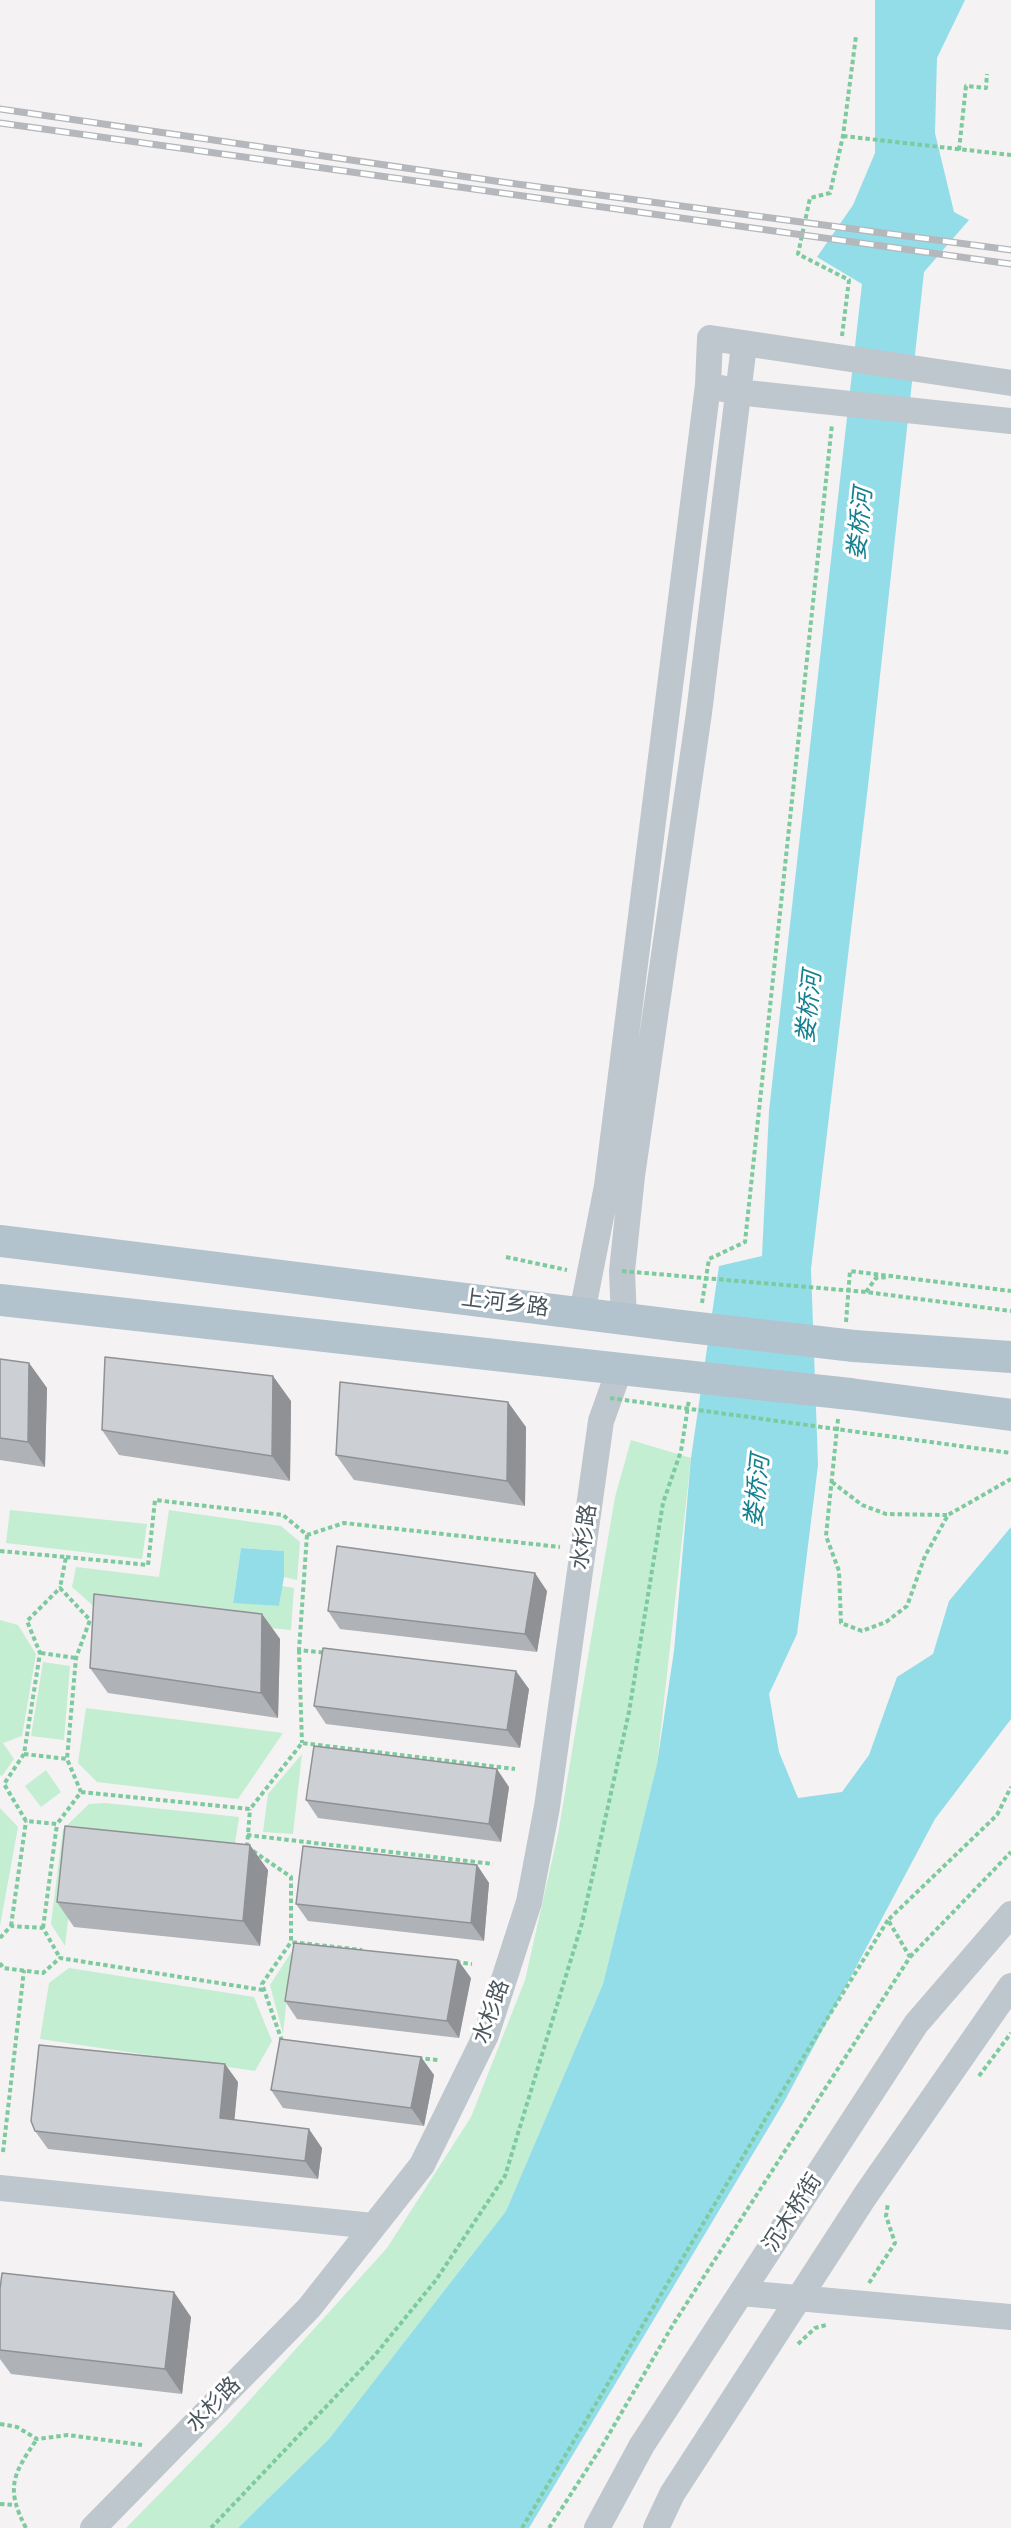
<!DOCTYPE html>
<meta charset="utf-8">
<style>
body{margin:0}
canvas{display:block;background:#f4f2f2}
</style>
<canvas width="1011" height="2528"></canvas>
<script>
const g = document.querySelector('canvas').getContext('2d');
g.lineJoin = 'round';
function fill(path, color) { g.fillStyle = color; g.fill(path, 'evenodd'); }
function strokePath(path, color, width, dash) { g.strokeStyle = color; g.lineWidth = width; g.lineCap = dash ? 'butt' : 'round'; g.setLineDash(dash || []); g.stroke(path); }
function write(font, color, halo, rows, align = 'center') {
  g.font = font + ' "Space Grotesk","Noto Sans SC",sans-serif'; g.lineWidth = 6; g.setLineDash([]); g.textBaseline = 'middle'; g.strokeStyle = halo; g.fillStyle = color; for (const [text, x, y, turn = 0] of rows) {
    g.save(); g.translate(x, y); g.rotate((+turn || 0) * Math.PI / 180); g.textAlign = isNaN(turn) ? turn : align; if (halo) g.strokeText(text, 0, 0); g.fillText(text, 0, 0); g.restore();
  }
}
const green = new Path2D(`
 M631 1440 691 1458 657 1764 603 1984 506 2211 329 2439 238 2528H126L229 2423 387 2248 471 2117 525 1980 558 1834 615 1497Z
 M10 1510 147 1524 142 1559 6 1543Z
 M169 1510 281 1526 300 1542 297 1580 284 1577V1551L241 1548 233 1602 279 1606 282 1586 294 1588 291 1630 99 1611 72 1587 76 1567 159 1577Z
 M0 1620 18 1625 36 1654 22 1736 3 1743 14 1759 2 1776 0 1775Z
 M43 1662 70 1666 64 1740 31 1736Z
 M86 1708 283 1733 238 1799 97 1782 78 1763Z
 M302 1754 293 1834 263 1832 268 1794Z
 M46 1770 61 1792 41 1807 25 1786Z
 M105 1803 239 1817 233 1856 78 1839 65 1946 51 1924 63 1829 89 1804Z
 M0 1808 18 1827 0 1926Z
 M292 1951 283 2034 270 1985Z
 M69 1968 254 1997 272 2041 255 2071 40 2039 49 1983Z`);
const water = new Path2D(`
 M875 0H965L937 58 935 133 954 212 969 220 924 272 868 786 811 1269 818 1465 797 1634 769 1694 779 1752 798 1798 842 1792 869 1755 897 1677 933 1654 949 1601 1011 1527V1719L935 1819 784 2102 529 2528H238L329 2439 506 2211 603 1984 657 1764 674 1651 691 1458 719 1266 762 1256 769 1111 862 284 817 257 853 205 875 153Z
 M241 1548 284 1551V1577L279 1606 233 1603Z`);
const path = new Path2D(`
 M843 136 1011 155
 M959 150 966 86 986 88 987 74
 M842 336 849 280 798 254 810 198 830 193 843 136 856 36
 M506 1257 567 1270
 M866 1292 876 1278 889 1277
 M702 1303 709 1259 745 1242 832 424
 M846 1322 850 1271 1011 1291
 M838 1419 826 1536 839 1571 841 1623 862 1631 886 1622 907 1606 925 1556 948 1515 1011 1479
 M832 1482 862 1505 886 1514 947 1515
 M307 1535 299 1650 327 1653
 M0 1551 66 1557 60 1588
 M66 1557 148 1565 155 1500 283 1515 307 1535 344 1523 560 1547
 M299 1650 302 1743
 M41 1653 76 1658
 M24 1754 67 1759 81 1792 57 1824 26 1821 4 1784 24 1754 40 1653 27 1621 60 1588 90 1620 76 1658 67 1759
 M81 1792 250 1809 302 1743 515 1769
 M247 1835 493 1864
 M247 1847 250 1809
 M253 1851 291 1877V1942L362 1950
 M11 1926 26 1821
 M43 1928 57 1824
 M0 1938 11 1926 43 1928 60 1958
 M910 1957 1011 1852
 M456 1962 472 1964
 M0 1963 3 1968 43 1973 60 1958 263 1990
 M282 2041 262 1984 291 1942
 M418 2058 438 2060
 M979 2076 1011 2033
 M3 2152 24 1970
 M869 2283 895 2243 886 2216 888 2203
 M798 2344 815 2328 826 2325
 M0 2424 17 2427 37 2439 68 2435 142 2445
 M0 2504 14 2505
 M26 2528C5 2488 13 2474 37 2439
 M211 2528 375 2355 436 2280 505 2176 582 1923 629 1712 663 1503 681 1451 689 1400
 M522 2528 769 2113 888 1920
 M549 2528 602 2446 674 2323 910 1957 888 1920 997 1815 1011 1787`);
const minor = new Path2D(`
 M720 388 737 392 1011 421
 M582 1313 607 1186 708 385 710 338 1011 383
 M624 1319 622 1271 632 1176 699 713 744 345
 M0 2188 373 2226
 M741 2293 1011 2317
 M93 2528 309 2308 422 2165 486 2035 529 1902 547 1807 601 1421 620 1368
 M597 2528 642 2445 916 2024 1011 1914
 M656 2528 672 2494 865 2196 1011 1986`);
const major = new Path2D(`
 M0 1241 681 1326
 M0 1300 675 1375
 M854 1346 1011 1357
 M850 1394 1011 1415`);
const rail = new Path2D(`
 M0 109 509 183 1011 250
 M0 123 1011 264`);
const pathBridge = new Path2D(`
 M622 1271 866 1292 1011 1311
 M610 1398 1011 1453`);
const majorBridge = new Path2D(`
 M681 1326 854 1346
 M675 1375 850 1394`);
const wall = new Path2D(`
 M0 1359 29 1363 47 1388 45 1467 0 1460Z
 M291 1401 290 1481 119 1455 102 1430Z
 M526 1427 525 1506 354 1480 336 1455Z
 M547 1591 537 1652 340 1629 328 1611Z
 M262 1614 280 1639 278 1718 108 1693 90 1668Z
 M529 1689 520 1748 326 1724 314 1706Z
 M509 1787 501 1842 318 1818 306 1800Z
 M477 1865 489 1883 484 1941 308 1921 296 1904Z
 M268 1870 260 1946 74 1927 57 1902Z
 M471 1978 459 2038 297 2019 285 2001Z
 M421 2057 434 2075 424 2126 283 2108 271 2090Z
 M238 2082 234 2119 322 2148 318 2179 48 2149 35 2131Z
 M0 2289 191 2317 182 2394 11 2374 0 2359Z`);
const shadedWall = new Path2D(`
 M29 1363 47 1388 45 1467 28 1442Z
 M273 1376 291 1401 290 1481 272 1456Z
 M508 1402 526 1427 525 1506 507 1481Z
 M535 1573 547 1591 537 1652 525 1634Z
 M262 1614 280 1639 278 1718 261 1693Z
 M516 1671 529 1689 520 1748 507 1730Z
 M497 1769 509 1787 501 1842 489 1824Z
 M250 1845 268 1870 260 1946 243 1921Z
 M477 1865 489 1883 484 1941 471 1923Z
 M458 1960 471 1978 459 2038 447 2021Z
 M421 2057 434 2075 424 2126 411 2108Z
 M225 2064 238 2082 233 2136 220 2118Z
 M309 2129 322 2148 318 2179 305 2161Z
 M174 2292 191 2317 182 2394 165 2369Z`);
const building = new Path2D(`
 M105 1357 273 1376 272 1456 102 1430Z
 M0 1359 29 1363 28 1442 0 1438Z
 M340 1382 508 1402 507 1481 336 1455Z
 M337 1546 535 1573 525 1634 328 1611Z
 M94 1594 262 1614 261 1693 90 1668Z
 M323 1648 516 1671 507 1730 314 1706Z
 M314 1746 497 1769 489 1824 306 1800Z
 M65 1826 250 1845 243 1921 57 1902Z
 M303 1846 477 1865 471 1923 296 1904Z
 M294 1943 458 1960 447 2021 285 2001Z
 M280 2039 421 2057 411 2108 271 2090Z
 M39 2045 225 2064 220 2118 309 2129 305 2161 35 2131 31 2121Z
 M2 2273 174 2292 165 2369 0 2350V2289Z`);
const streetNames = [
 ["上河乡路",505,1304,7],
 ["水杉路",585,1537,-82],
 ["水杉路",492,2012,-70],
 ["沉木桥街",793,2213,-57],
 ["水杉路",214,2405,-46]
];
const waterNames = [
 ["娄桥河",861,524,-84],
 ["娄桥河",810,1007,-84],
 ["娄桥河",758,1491,-84]
];
fill(green, '#c4eed1');
fill(water, '#93dde8');
strokePath(path, '#7dca9e', 4, [4.5, 3]);
strokePath(minor, '#bec7cd', 26);
strokePath(major, '#b3c3ce', 32);
strokePath(rail, '#b4b7bb', 7);
strokePath(rail, '#fff', 4.5, [14]);
strokePath(pathBridge, '#7dca9e', 4, [4.5, 3]);
strokePath(majorBridge, '#b3c3ce', 32);
fill(wall, '#afb2b6');
fill(shadedWall, '#8f9194');
fill(building, '#cccfd4');
strokePath(building, '#8f9194', 1.5);
write('22px', '#4a565e', '#fff', streetNames);
write('italic 24px', '#148090', '#fff', waterNames);
</script>
